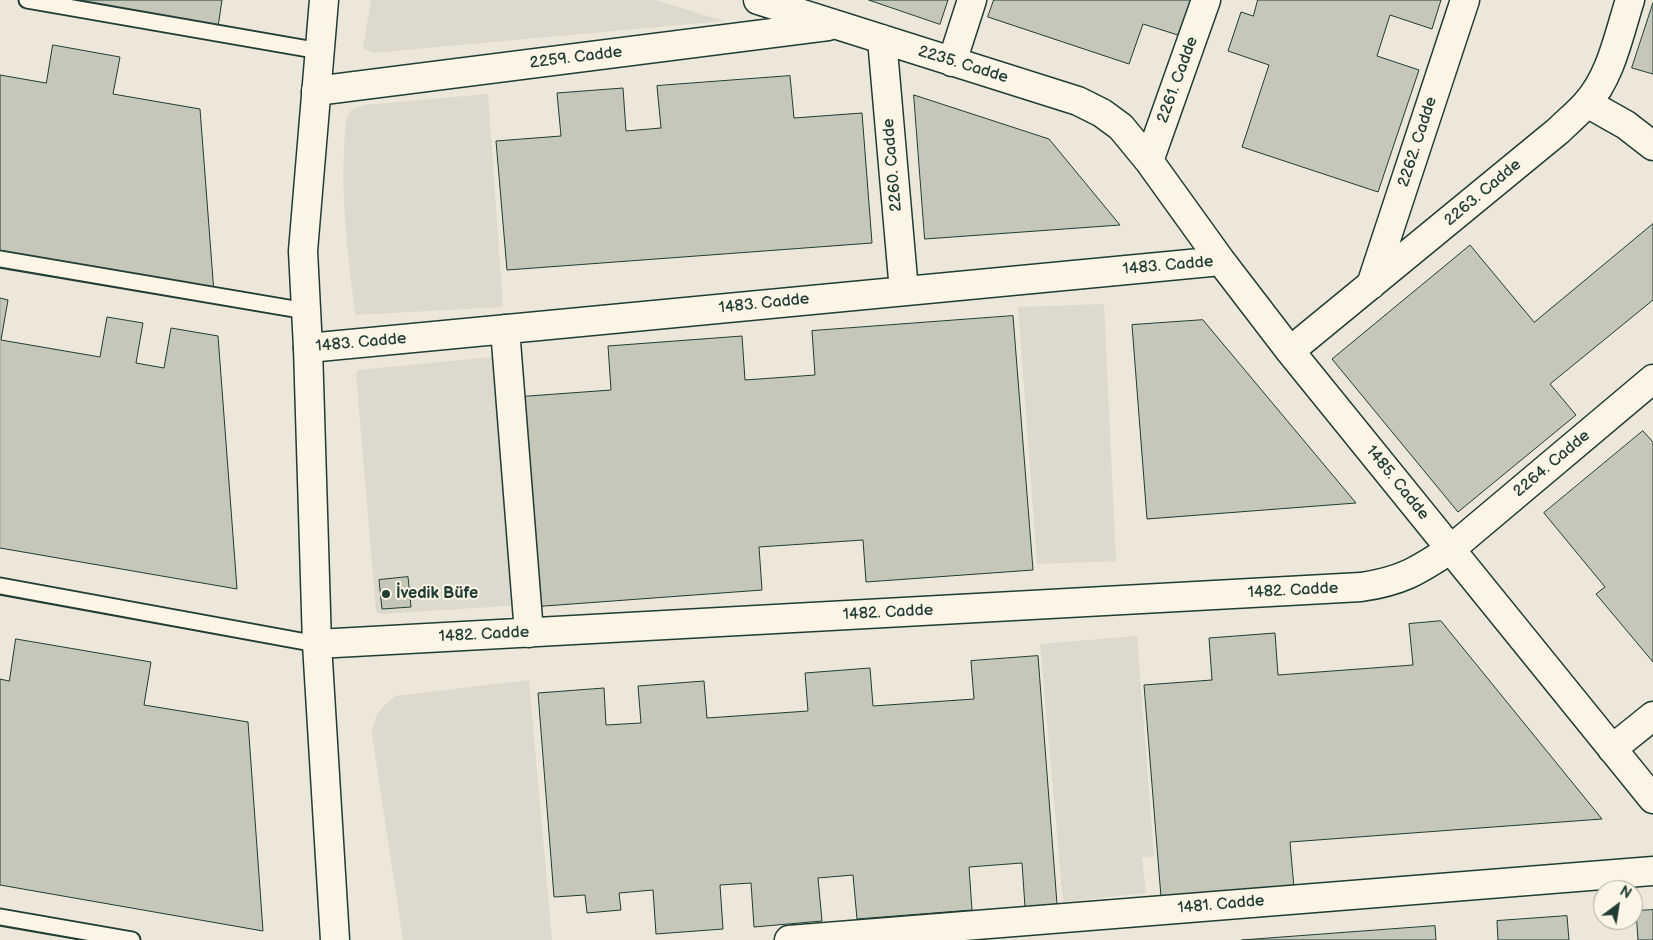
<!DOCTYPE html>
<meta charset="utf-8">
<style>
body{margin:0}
#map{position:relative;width:1653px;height:940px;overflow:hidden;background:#fcf5e5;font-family:"Balsamiq Sans",sans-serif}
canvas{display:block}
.north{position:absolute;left:1593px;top:880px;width:50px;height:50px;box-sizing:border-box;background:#fcf5e5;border:1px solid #a4ab9e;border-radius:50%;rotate:31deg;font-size:14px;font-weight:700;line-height:20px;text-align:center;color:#1f3d34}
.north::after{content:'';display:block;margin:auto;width:18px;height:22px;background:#1f3d34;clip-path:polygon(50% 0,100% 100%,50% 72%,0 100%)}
</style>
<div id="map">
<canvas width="1653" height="940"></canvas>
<div class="north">N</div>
</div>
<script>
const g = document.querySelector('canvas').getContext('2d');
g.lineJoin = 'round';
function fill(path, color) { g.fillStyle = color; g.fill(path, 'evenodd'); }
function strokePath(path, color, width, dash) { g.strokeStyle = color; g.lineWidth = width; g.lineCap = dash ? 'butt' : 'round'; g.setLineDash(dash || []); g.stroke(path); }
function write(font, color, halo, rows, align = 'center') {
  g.font = font + ' "Balsamiq Sans",sans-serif'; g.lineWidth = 4; g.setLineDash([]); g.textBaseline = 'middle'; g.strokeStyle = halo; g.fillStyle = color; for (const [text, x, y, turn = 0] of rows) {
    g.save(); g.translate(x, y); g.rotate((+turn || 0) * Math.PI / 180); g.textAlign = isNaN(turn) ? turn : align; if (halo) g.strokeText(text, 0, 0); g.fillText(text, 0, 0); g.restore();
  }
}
const built = new Path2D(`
 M0 0H1653V940H0ZM1603 890H1633V920H1603Z`);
const green = new Path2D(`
 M371 0H655L724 21 372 53 363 48Z
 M488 94 503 307 355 315C349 260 341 205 344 149 345 138 344 125 349 114 351 108 358 107 364 105Z
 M1104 304 1116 561 1037 564 1018 307Z
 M503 356 523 605 380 614 376 611 356 374 358 370Z
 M1137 636 1154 856 1142 858 1146 893 1063 902 1040 644Z
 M529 680 552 940H403L372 735C374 715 380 708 396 696Z`);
const building = new Path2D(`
 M66 0H222L218 27Z
 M869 0H948L940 24Z
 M994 0H1193L1181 36 1143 24 1129 64 988 17Z
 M1258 0H1441L1432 29 1390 15 1377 56 1419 70 1378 192 1242 147 1269 65 1228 51 1241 12 1253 16Z
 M1653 3V74L1632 68Z
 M53 45 120 57 113 94 200 109 214 293 0 256V75L46 83Z
 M790 76 794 118 862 113 872 243 507 270 496 141 561 136 557 93 623 88 626 131 661 128 657 86Z
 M914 95 1049 139 1120 225 925 239Z
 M1653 224V300L1550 384 1576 415 1458 512 1332 359 1470 245 1534 322Z
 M0 298 8 300 1 340 100 357 107 317 143 323 136 363 164 368 171 328 218 336 237 589 0 548Z
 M1013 316 1033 570 866 582 863 540 759 547 762 590 531 607 515 397 611 390 608 346 742 336 745 380 815 375 812 331Z
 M1203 320 1356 503 1147 519 1132 325Z
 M1643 431 1653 442V662L1596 594 1605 587 1544 513Z
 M408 577 411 607 382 609 379 580Z
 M1441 621 1602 819 1290 842 1294 888 1161 897 1144 685 1212 680 1209 638 1275 633 1278 675 1413 665 1409 624Z
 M16 639 151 662 144 705 248 722 263 931 0 885V679L9 681Z
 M1038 656 1057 904 1025 907 1022 863 969 867 972 910 857 919 853 875 818 878 822 921 754 927 751 883 720 885 723 929 656 934 653 890 619 893 621 910 587 913 585 895 554 897 538 693 604 688 606 725 641 723 638 686 704 681 707 718 808 711 805 673 870 668 873 706 974 699 971 661Z
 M1653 910V940H1638L1636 911Z
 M1567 916 1569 940H1498L1497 921Z
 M1435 926 1436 940H1242Z`);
const lane = new Path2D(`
 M27 0 320 51
 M0 259 306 311
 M0 586 317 644
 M0 917 132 940`);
const street = new Path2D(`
 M758 0 1078 101 1102 113 1121 127 1149 161 1221 261 1290 351 1653 799
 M882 39 904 291
 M952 62 972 0
 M316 91 828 26
 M1587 103 1626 125 1653 146
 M1149 161 1206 0
 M1371 285 1465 0
 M505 329 529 633
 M308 348 1221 261
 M1290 351 1558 131C1567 122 1577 114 1586 104 1611 77 1619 34 1630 0
 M317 644 1361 587C1402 581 1417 571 1451 549L1653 379
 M1612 749 1653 716
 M789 940 1653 871`);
const secondary = new Path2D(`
 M324 0 303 251 308 348 317 644 335 940`);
const markers = [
 [386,594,5,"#1f3d34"]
];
const streetNames = [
 ["2259. Cadde",576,58,-7],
 ["2235. Cadde",963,65,17],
 ["2261. Cadde",1178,80,-70],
 ["2262. Cadde",1418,142,-72],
 ["2260. Cadde",893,165,-95],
 ["2263. Cadde",1483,193,-40],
 ["1483. Cadde",1168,266,-5],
 ["1483. Cadde",764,304,-6],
 ["1483. Cadde",361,343,-5],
 ["2264. Cadde",1552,464,-40],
 ["1485. Cadde",1397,483,51],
 ["1482. Cadde",1293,591,-3],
 ["1482. Cadde",888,613,-3],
 ["1482. Cadde",484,635,-3],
 ["1481. Cadde",1221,905,-5]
];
const poiNames = [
 ["İvedik Büfe",396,594]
];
fill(built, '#ece7d8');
fill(green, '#dcdacc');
fill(building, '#c5c7b9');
strokePath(building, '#1f3d34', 1);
strokePath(lane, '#1f3d34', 19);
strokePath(street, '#1f3d34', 31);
strokePath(secondary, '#1f3d34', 31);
strokePath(lane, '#fcf5e5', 15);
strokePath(street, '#fcf5e5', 28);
strokePath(secondary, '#fcf5e5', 28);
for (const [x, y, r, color] of markers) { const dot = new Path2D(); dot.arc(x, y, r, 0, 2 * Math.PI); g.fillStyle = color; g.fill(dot); strokePath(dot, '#fcf5e5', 2); }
write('16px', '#1f3d34', '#fcf5e5', streetNames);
write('bold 16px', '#1f3d34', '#fcf5e5', poiNames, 'left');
</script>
